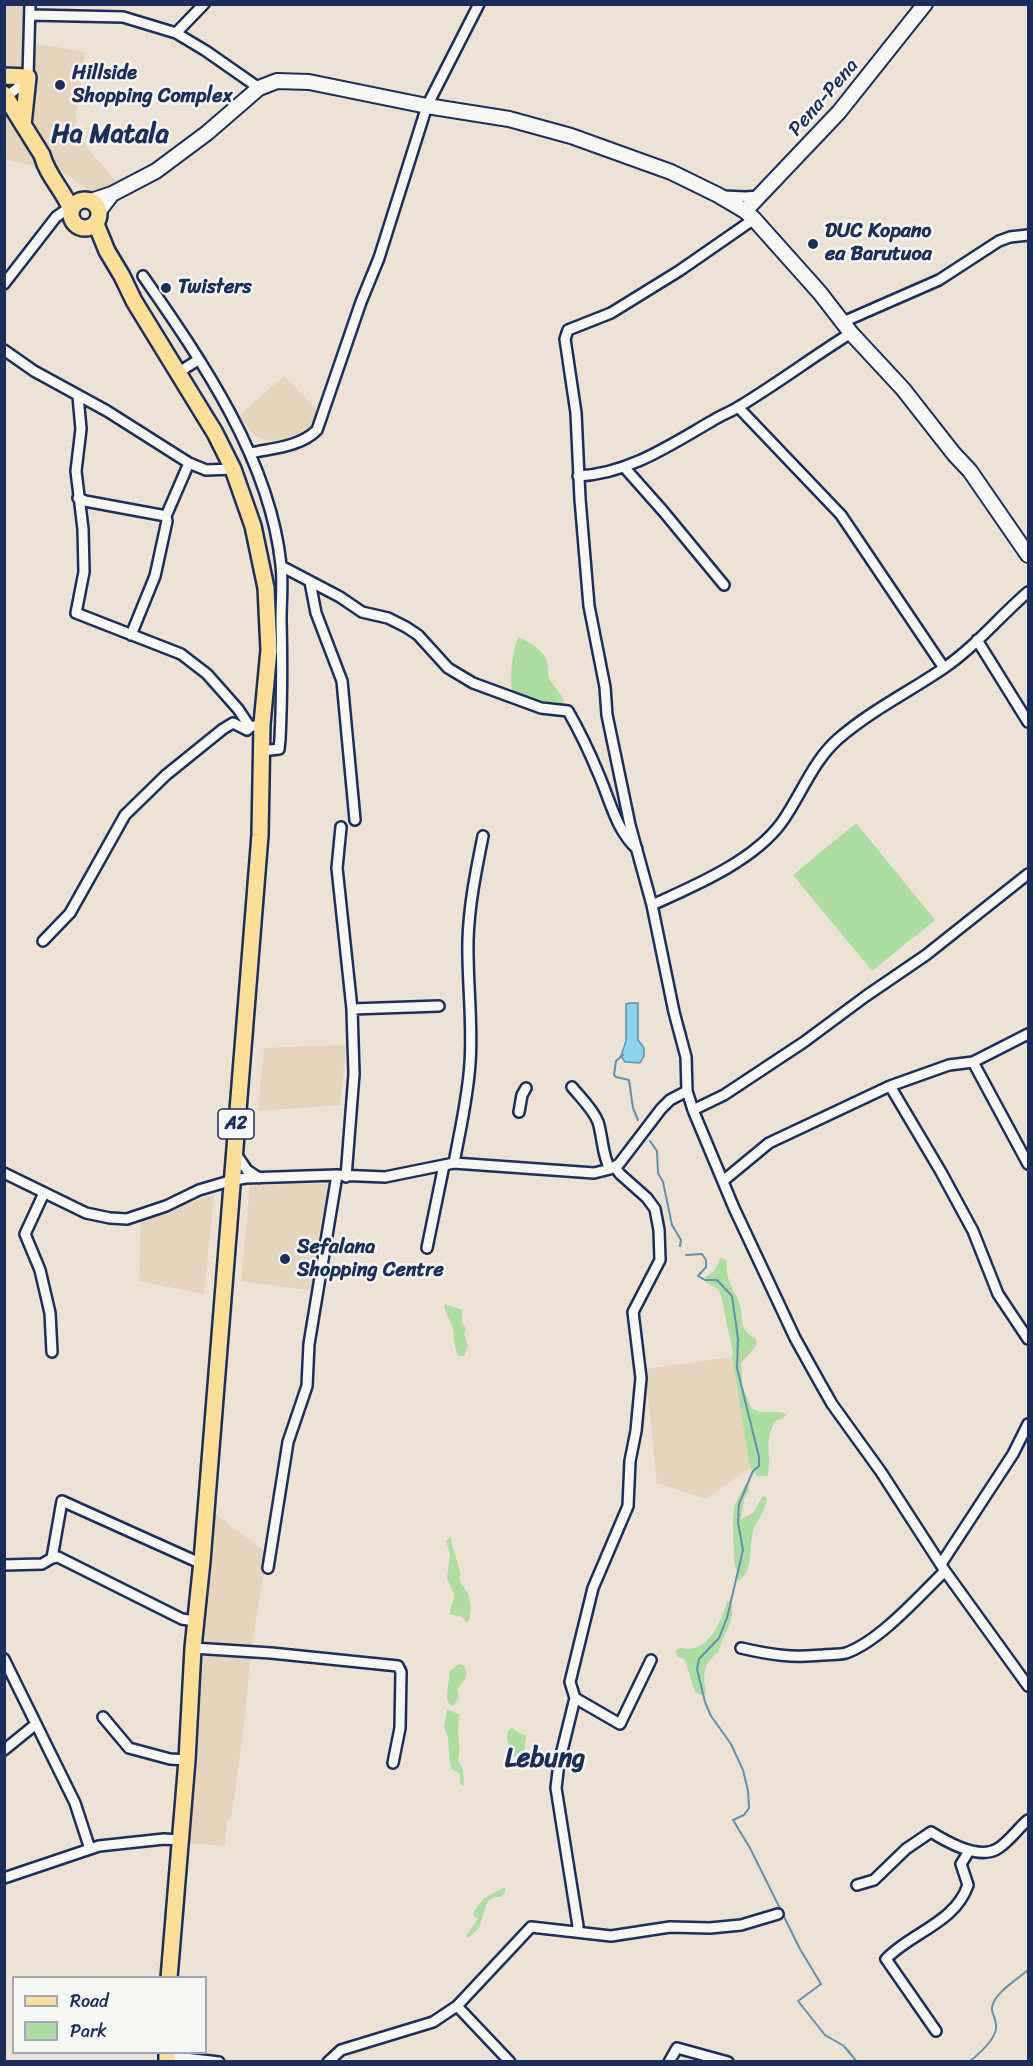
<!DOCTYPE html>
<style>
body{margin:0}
#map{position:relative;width:1033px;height:2066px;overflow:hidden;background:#ece1d2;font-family:Sriracha,sans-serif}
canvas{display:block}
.frame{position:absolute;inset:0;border:6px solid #1b2f5e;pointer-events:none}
.legend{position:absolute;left:12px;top:1976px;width:195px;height:78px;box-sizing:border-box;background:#f6f6f2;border:2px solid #9ea6b7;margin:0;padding:8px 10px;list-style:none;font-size:18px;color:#1b2f5e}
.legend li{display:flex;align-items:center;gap:12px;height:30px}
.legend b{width:30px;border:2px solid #9ea6b7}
</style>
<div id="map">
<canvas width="1033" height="2066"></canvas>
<div class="frame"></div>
<ul class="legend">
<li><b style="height:8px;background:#fcde96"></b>Road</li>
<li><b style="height:16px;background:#aadd9f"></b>Park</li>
</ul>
</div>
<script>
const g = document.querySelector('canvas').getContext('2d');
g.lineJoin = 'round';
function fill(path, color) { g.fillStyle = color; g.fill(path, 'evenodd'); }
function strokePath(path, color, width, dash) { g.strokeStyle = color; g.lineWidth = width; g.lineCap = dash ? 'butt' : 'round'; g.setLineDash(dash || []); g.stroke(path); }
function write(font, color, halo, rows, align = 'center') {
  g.font = font + ' Sriracha,sans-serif'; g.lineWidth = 5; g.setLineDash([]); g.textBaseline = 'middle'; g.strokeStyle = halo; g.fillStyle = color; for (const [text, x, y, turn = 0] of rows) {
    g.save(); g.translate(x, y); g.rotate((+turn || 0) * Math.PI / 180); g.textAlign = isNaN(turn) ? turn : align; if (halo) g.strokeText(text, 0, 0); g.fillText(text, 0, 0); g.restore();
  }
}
const built = new Path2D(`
 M4 5H34L33 43 85 52 74 131 119 186 99 197 66 174 5 159Z
 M284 376 319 412 308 430 292 439 268 440 255 436 239 416Z
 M346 1045 340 1105 258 1111 264 1048Z
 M295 1184H334L315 1291 241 1281 250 1186Z
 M214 1195 204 1294 139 1281 141 1218 183 1203Z
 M732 1357 750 1468 706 1499 657 1483 645 1369Z
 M213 1512 267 1553 251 1650 245 1718 231 1820 229 1818 227 1821 225 1846 186 1843Z`);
const green = new Path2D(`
 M518 637C527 640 544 651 547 661 549 667 547 673 550 680 555 688 563 695 564 704L530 699 512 690C510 674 512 653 518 637Z
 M856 823 935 920 872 971 793 875Z
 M723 1258 727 1261C724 1279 735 1290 741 1307 742 1313 741 1320 743 1326 746 1333 751 1336 757 1340L756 1346 741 1363 742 1385 751 1408C765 1416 774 1409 787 1414L783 1418 775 1421C763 1444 772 1452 768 1476H757L750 1468 732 1357 733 1352 721 1296 718 1289 705 1282V1277L714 1271 720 1259Z
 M445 1304 462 1310V1323L466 1329 464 1334 468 1346 464 1356H459C453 1347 455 1336 452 1326 449 1320 446 1313 444 1306Z
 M748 1484 749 1490 744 1500 741 1519 753 1513 763 1496 767 1498C766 1510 759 1517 754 1528 748 1544 755 1569 739 1581L736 1578 737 1572 734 1560 733 1517 735 1504 745 1485Z
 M450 1537 460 1572V1582L469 1595 471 1608 469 1621 466 1622 462 1617 450 1614V1609L454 1599V1594L447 1579 450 1555 446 1541Z
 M730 1601C738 1619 722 1635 719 1651 702 1666 703 1671 706 1693L701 1695 695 1692 685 1660 677 1656 676 1650C682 1646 683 1649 689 1649 711 1648 722 1619 727 1602Z
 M459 1664 463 1665 467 1671 465 1679 457 1690 459 1698 453 1706 448 1703C445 1692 450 1684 449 1672Z
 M447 1709 460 1715C455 1729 462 1745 458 1760L463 1769 464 1786 460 1784V1774L452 1769 450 1764 448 1737 444 1728Z
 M511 1728 526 1736 524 1754 520 1757H513C510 1747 502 1737 511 1728Z
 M505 1887V1893L500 1897H494L487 1902 479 1928 468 1938 466 1936 478 1919 473 1915C474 1909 480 1905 483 1899Z`);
const water = new Path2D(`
 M629 1003H638V1040L644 1048V1056L640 1063 625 1062 621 1056 626 1041V1004Z`);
const stream = new Path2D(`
 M623 1055 616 1061 614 1075 616 1077 629 1080 633 1108 638 1120
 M650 1141 657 1151 658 1173 663 1182 672 1225 681 1240 680 1246
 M686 1255 702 1254 706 1260V1267L698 1276 705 1280H717L732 1296 738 1339 737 1368 759 1457V1466L753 1471 739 1504 738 1522 743 1550 727 1618 719 1638 699 1659 697 1669 705 1702 711 1716 731 1744 743 1770 748 1791 749 1808 744 1815 733 1820 750 1848 800 1949 821 1984 798 2001 825 2035 844 2046 857 2062
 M969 2062C979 2054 998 2038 996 2025 996 2019 991 2012 992 2007 995 1992 1018 1979 1028 1970`);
const minor = new Path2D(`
 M204 4 176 33 206 51 259 88
 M31 15 123 17 176 33
 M6 97 20 86 28 77 30 4
 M723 196 745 197 760 196
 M754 219 679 271 611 313 568 330 565 339 576 413 580 499 589 606 605 687 607 715 630 825 652 905 674 1012 686 1057 687 1091 693 1110 734 1208 795 1338 820 1383 832 1404 881 1472 945 1571 1028 1686
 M143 276C202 361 270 459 281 565 283 583 281 602 281 620 282 660 282 699 280 739L279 749 262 751
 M4 284 56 217 70 207
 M843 322 939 280 999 241 1010 237 1028 235
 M4 350 34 371 107 411 189 463 206 470 233 469
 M179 372 198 360
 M78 396 81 429 76 471 83 529 84 572 76 613 181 654 207 674 238 709 250 727 262 724
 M738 407 841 515 944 668
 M251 453C273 448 300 447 317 430L361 302 379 258 427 106 479 4
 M624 467 663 511 724 585
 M578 476C628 474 670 445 712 421 721 415 731 412 740 406 778 383 814 356 851 333
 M78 498 85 501 166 516
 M281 566 340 597 362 612 388 618 406 627 418 635 448 668 473 683 541 708 568 711C580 732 590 753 599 775 610 800 616 830 637 849
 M310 582 316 613 342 681 355 820
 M131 635 155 576 167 521 166 516 189 463
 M977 640 1028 722
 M341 827 337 868 352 1009
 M652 905C694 886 754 861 782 822 801 795 813 761 838 739 870 711 909 692 944 668 975 647 1000 616 1028 592
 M43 941 70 913 125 815 166 775 223 729 233 723 247 730 250 727
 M973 1062 1028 1164
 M890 1086 949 1065 973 1062 1028 1034
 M572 1087C581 1098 593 1109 598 1122 603 1138 602 1155 610 1169
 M693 1110 724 1095 804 1042 866 996 926 955 1028 874
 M519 1112 522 1095 526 1088
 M236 1154 247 1170 259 1178
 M454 1163C460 1130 468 1097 470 1063 473 1022 467 981 468 940 469 905 476 871 483 836
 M4 1173 86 1213 110 1218 127 1219 166 1206 199 1190 233 1180 246 1178 337 1175 385 1177 454 1163 594 1173 610 1169 619 1164 661 1109 670 1100 687 1091
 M346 1177 354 1074 352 1009 439 1006
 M723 1181 769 1143 890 1086 941 1172 973 1231 998 1294 1028 1339
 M44 1193 25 1234 40 1270 50 1313 52 1352
 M427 1248 444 1165
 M52 1558 62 1501 202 1564
 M941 1564 1013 1454 1028 1424
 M4 1565 42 1564 52 1558 58 1557 182 1619 195 1621
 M268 1568 288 1442 307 1386 309 1344 337 1175
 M193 1648 271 1653 398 1666 401 1672 400 1728 393 1763
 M741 1648C771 1655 792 1658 823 1655 830 1654 839 1655 846 1653 880 1641 919 1596 945 1571
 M4 1659 75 1803 90 1849
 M575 1698 620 1724 651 1660
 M103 1717 129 1748 170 1759 187 1760
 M4 1750 36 1724
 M4 1878 99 1846 164 1839 179 1840
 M857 1885 874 1880 906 1849 931 1832C947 1842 978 1860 997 1849 1009 1842 1018 1828 1028 1820
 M577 1931 578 1926 556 1788 559 1763 575 1698 570 1682 593 1588 628 1506 630 1461 636 1431 641 1378 633 1312 660 1260 659 1230 655 1209 647 1198 620 1174 615 1167
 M457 2006 510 2062
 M936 2031 886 1959C912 1932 955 1923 968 1885L961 1864 969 1851
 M167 2056 219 2062
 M328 2062 341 2050 433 2022 457 2006 531 1927 611 1936 670 1927 710 1928 741 1925 778 1914
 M669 2062 677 2048 728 2062`);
const secondary = new Path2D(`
 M91 201 112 194 156 171 207 133 259 88 277 81 309 82 427 106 509 119 571 136 671 172 718 195 745 211 754 219 820 293 851 333 903 389 954 454 970 471 1028 555
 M99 211 112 194
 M745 211 839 112 925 4`);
const primary = new Path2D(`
 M4 76 28 77 23 125
 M4 94 42 155C47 175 63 190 71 209
 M71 214a14 14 0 1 1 28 0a14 14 0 1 1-28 0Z
 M96 224 107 251 122 276 134 301 215 433 233 469 253 526 266 588 269 650 262 724 260 835 202 1561 193 1648 187 1760 169 1978
 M167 2062V2052`);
const markers = [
 [60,85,6,"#1b2f5e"],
 [813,244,6,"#1b2f5e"],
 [166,288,6,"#1b2f5e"],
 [285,1259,6,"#1b2f5e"]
];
const shields = [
 [236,1124,36]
];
const shieldNames = [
 ["A2",236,1124]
];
const poiNames = [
 ["Hillside",72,74],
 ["Shopping Complex",72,97],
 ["DUC Kopano",825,232],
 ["ea Barutuoa",825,255],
 ["Twisters",178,288],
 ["Sefalana",297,1248],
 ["Shopping Centre",297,1271]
];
const streetNames = [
 ["Pena-Pena",824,98,-49]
];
const districtNames = [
 ["Ha Matala",110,135],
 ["Lebung",545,1759]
];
fill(built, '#e5d3bb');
fill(green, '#aadd9f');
fill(water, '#8ad3eb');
strokePath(water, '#5e91b3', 1.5);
strokePath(stream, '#5e91b3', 2);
strokePath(minor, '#1b2f5e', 14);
strokePath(secondary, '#1b2f5e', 18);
strokePath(primary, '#1b2f5e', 20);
strokePath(minor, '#f6f6f2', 9);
strokePath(secondary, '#f6f6f2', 14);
strokePath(primary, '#fcde96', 15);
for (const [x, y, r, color] of markers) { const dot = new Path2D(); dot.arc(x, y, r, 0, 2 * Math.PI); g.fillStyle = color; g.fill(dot); strokePath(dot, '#f6f6f2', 2); }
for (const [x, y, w] of shields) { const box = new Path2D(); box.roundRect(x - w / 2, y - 15, w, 30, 4.5); g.fillStyle = '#f6f6f2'; g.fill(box); strokePath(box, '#1b2f5e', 1.5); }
write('bold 18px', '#1b2f5e', null, shieldNames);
write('bold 20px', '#1b2f5e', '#f6f6f2', poiNames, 'left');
write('20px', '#1b2f5e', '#f6f6f2', streetNames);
write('bold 26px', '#1b2f5e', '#f6f6f2', districtNames);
</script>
